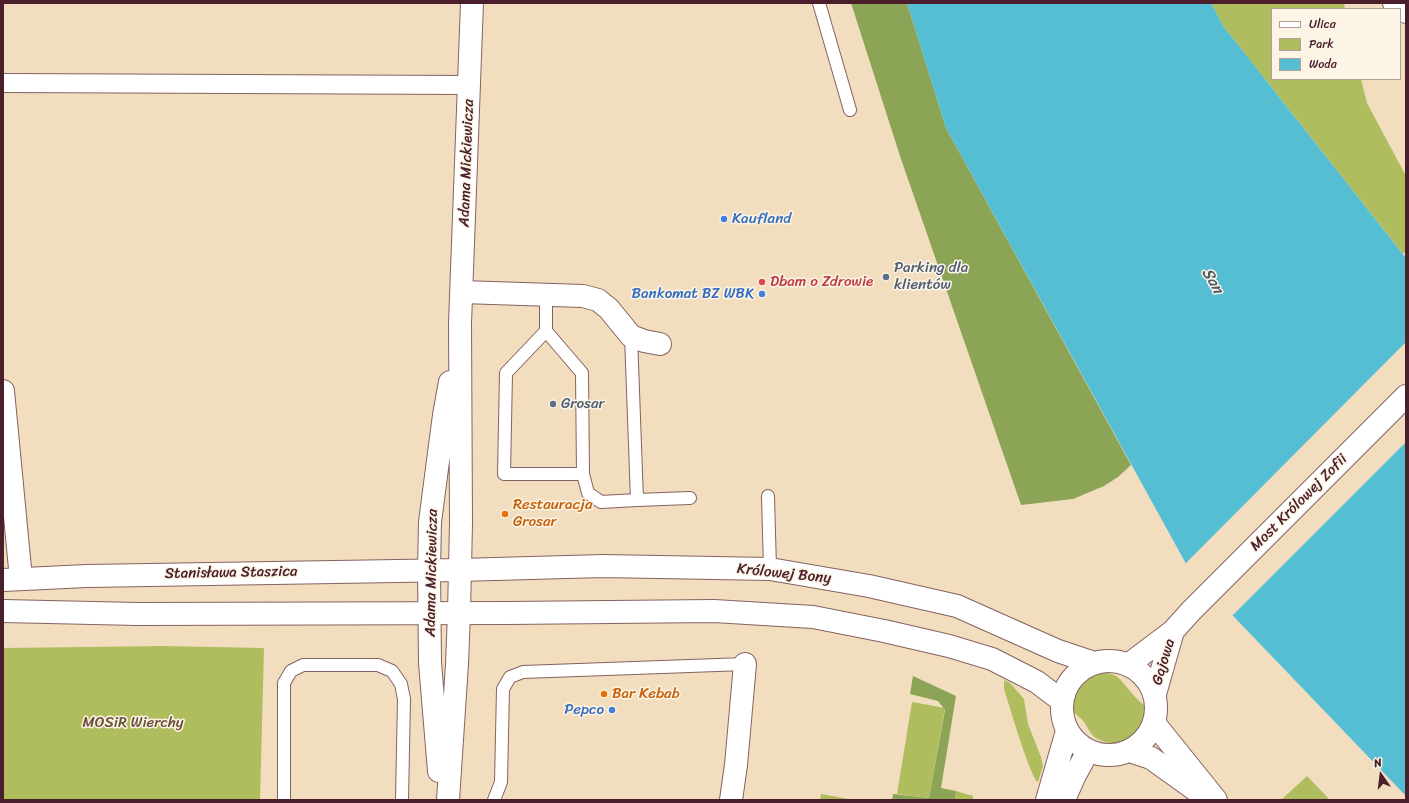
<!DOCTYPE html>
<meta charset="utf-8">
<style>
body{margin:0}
#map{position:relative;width:1409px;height:803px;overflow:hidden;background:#f2debf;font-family:Sriracha,sans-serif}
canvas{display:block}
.frame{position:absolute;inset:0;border:4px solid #4a1f2b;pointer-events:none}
.legend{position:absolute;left:1271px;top:8px;width:130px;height:72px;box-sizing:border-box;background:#fcf5e5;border:1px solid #b59f9b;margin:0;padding:5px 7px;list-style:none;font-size:12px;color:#4a1f2b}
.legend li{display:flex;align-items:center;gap:8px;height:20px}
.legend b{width:20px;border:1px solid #b59f9b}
.north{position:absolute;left:1361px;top:755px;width:40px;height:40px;-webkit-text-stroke:3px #fcf5e5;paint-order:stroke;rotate:346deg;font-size:11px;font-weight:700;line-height:16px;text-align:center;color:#4a1f2b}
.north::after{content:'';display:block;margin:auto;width:14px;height:18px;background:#4a1f2b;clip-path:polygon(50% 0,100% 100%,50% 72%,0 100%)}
</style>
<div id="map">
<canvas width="1409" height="803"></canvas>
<div class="frame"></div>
<ul class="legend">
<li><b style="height:5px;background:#fff"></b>Ulica</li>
<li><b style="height:11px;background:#b0bd5f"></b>Park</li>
<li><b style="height:11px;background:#56bed3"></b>Woda</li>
</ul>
<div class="north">N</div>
</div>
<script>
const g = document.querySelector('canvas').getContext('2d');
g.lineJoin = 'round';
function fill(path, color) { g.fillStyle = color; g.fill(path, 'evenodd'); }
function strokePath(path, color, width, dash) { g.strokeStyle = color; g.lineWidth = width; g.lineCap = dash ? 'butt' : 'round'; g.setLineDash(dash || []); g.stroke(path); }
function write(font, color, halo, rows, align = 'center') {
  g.font = font + ' Sriracha,sans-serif'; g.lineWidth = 3; g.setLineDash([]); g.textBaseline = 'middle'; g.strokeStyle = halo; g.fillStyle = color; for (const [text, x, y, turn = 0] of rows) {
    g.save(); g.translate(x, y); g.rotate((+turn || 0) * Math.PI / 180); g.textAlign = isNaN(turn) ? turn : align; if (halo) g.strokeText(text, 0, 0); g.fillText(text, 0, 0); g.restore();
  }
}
const green = new Path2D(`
 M1211 3H1344L1345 9H1272V79H1361L1367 103 1406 176V252L1403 254 1224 27Z
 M164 646 264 648 260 800H3V648Z
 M1101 673C1119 673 1120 680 1131 692 1135 698 1141 703 1147 707 1147 732 1121 752 1098 739 1091 736 1088 728 1084 722 1081 718 1077 715 1073 712 1072 690 1080 679 1101 673Z
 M1004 680 1010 683 1024 699 1028 724 1041 757 1043 766 1038 782C1030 777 1009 704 1004 689Z
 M912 702 945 708 929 798 897 794Z
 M1307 776 1330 800H1281Z
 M956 791 973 796V800H955Z
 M821 794 854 800H820Z`);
const forest = new Path2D(`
 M851 3H907L946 128 1131 465 1118 477 1104 486 1073 499 1021 505 901 159Z
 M913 676 956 696 941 788 956 791 955 800H892L893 794 929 798 945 710 938 701 910 694Z`);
const water = new Path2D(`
 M907 3H1211L1224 27 1406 258V796L1190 571 946 128Z`);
const pier = new Path2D(`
 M1406 342V442L1231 617 1188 572 1184 565Z`);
const service = new Path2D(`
 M819 3 850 110
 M546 331 582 373 583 474H504L506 373 546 331V294
 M583 474 588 493 601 502 637 500 631 336
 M768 496 770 569
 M637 500 690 498
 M284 800V683L291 671 303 665H378L392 671 401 684 404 699 402 800
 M494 800 501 782 503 689 510 677 523 672 745 664`);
const pedestrian = new Path2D(`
 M3 83 469 85`);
const minor = new Path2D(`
 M1394 3 1406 12
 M462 292 583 296 598 300 609 309 631 336 644 341 660 344
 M3 391 21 579
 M731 800 736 765 745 664`);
const tertiary = new Path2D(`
 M1128 665 1173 631 1191 611 1406 396
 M1155 694 1173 631
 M439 771 430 663 429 569 430 522 444 415 450 382
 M448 800 457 664 459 613 461 523 460 323 472 3
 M1047 800 1067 731
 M1064 800 1074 777 1088 751`);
const secondary = new Path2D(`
 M3 580 87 576 459 570 603 566 770 569 869 586 957 606 1058 651 1094 663
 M3 611 138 614 507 613 714 611 813 617 884 631 949 646 992 659 1037 682 1062 701
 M1062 708a47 47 0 1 1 94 0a47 47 0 1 1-94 0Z
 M1154 723 1216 800
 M1130 751 1151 758 1204 796`);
const markers = [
 [724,219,4,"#3f7fe0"],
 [886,277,4,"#5c6f8a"],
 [762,282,4,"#e0444e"],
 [762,294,4,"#3f7fe0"],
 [553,404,4,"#5c6f8a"],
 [505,514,4,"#e8710a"],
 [604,694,4,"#e8710a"],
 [612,710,4,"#3f7fe0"]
];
const streetNames = [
 ["Adama Mickiewicza",467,163,-88],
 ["Most Królowej Zofii",1299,503,-45],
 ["Stanisława Staszica",231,573,-1],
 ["Adama Mickiewicza",432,573,-89],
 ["Królowej Bony",784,574,6],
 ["Gajowa",1164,662,-73]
];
const shopNames = [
 ["Kaufland",732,219,"left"],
 ["Bankomat BZ WBK",754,294],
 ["Pepco",604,710]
];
const serviceNames = [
 ["Parking dla",894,268],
 ["klientów",894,285],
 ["Grosar",561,404]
];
const healthNames = [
 ["Dbam o Zdrowie",770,282]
];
const foodNames = [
 ["Restauracja",513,505],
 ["Grosar",513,522],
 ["Bar Kebab",612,694]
];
const parkNames = [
 ["MOSiR Wierchy",133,723]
];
const waterNames = [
 ["San",1212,281,60]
];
fill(green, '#b0bd5f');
fill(forest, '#8ca456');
fill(water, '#56bed3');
fill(pier, '#f2debf');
strokePath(service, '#85625f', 14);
strokePath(pedestrian, '#85625f', 20);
strokePath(minor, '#85625f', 24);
strokePath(tertiary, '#85625f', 24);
strokePath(secondary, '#85625f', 24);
strokePath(service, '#fff', 12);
strokePath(pedestrian, '#fff', 18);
strokePath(minor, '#fff', 22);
strokePath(tertiary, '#fff', 22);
strokePath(secondary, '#fff', 22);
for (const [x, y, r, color] of markers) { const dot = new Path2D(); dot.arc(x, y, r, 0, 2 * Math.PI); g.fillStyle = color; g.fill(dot); strokePath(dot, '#fcf5e5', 1.5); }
write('15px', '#4a1f2b', '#fcf5e5', streetNames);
write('15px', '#366cbe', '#fcf5e5', shopNames, 'right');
write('15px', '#4e5e75', '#fcf5e5', serviceNames, 'left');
write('15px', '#be3a42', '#fcf5e5', healthNames, 'left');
write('15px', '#c56008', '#fcf5e5', foodNames, 'left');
write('15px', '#694e3b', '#fcf5e5', parkNames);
write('italic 16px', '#4e5766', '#fcf5e5', waterNames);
</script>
